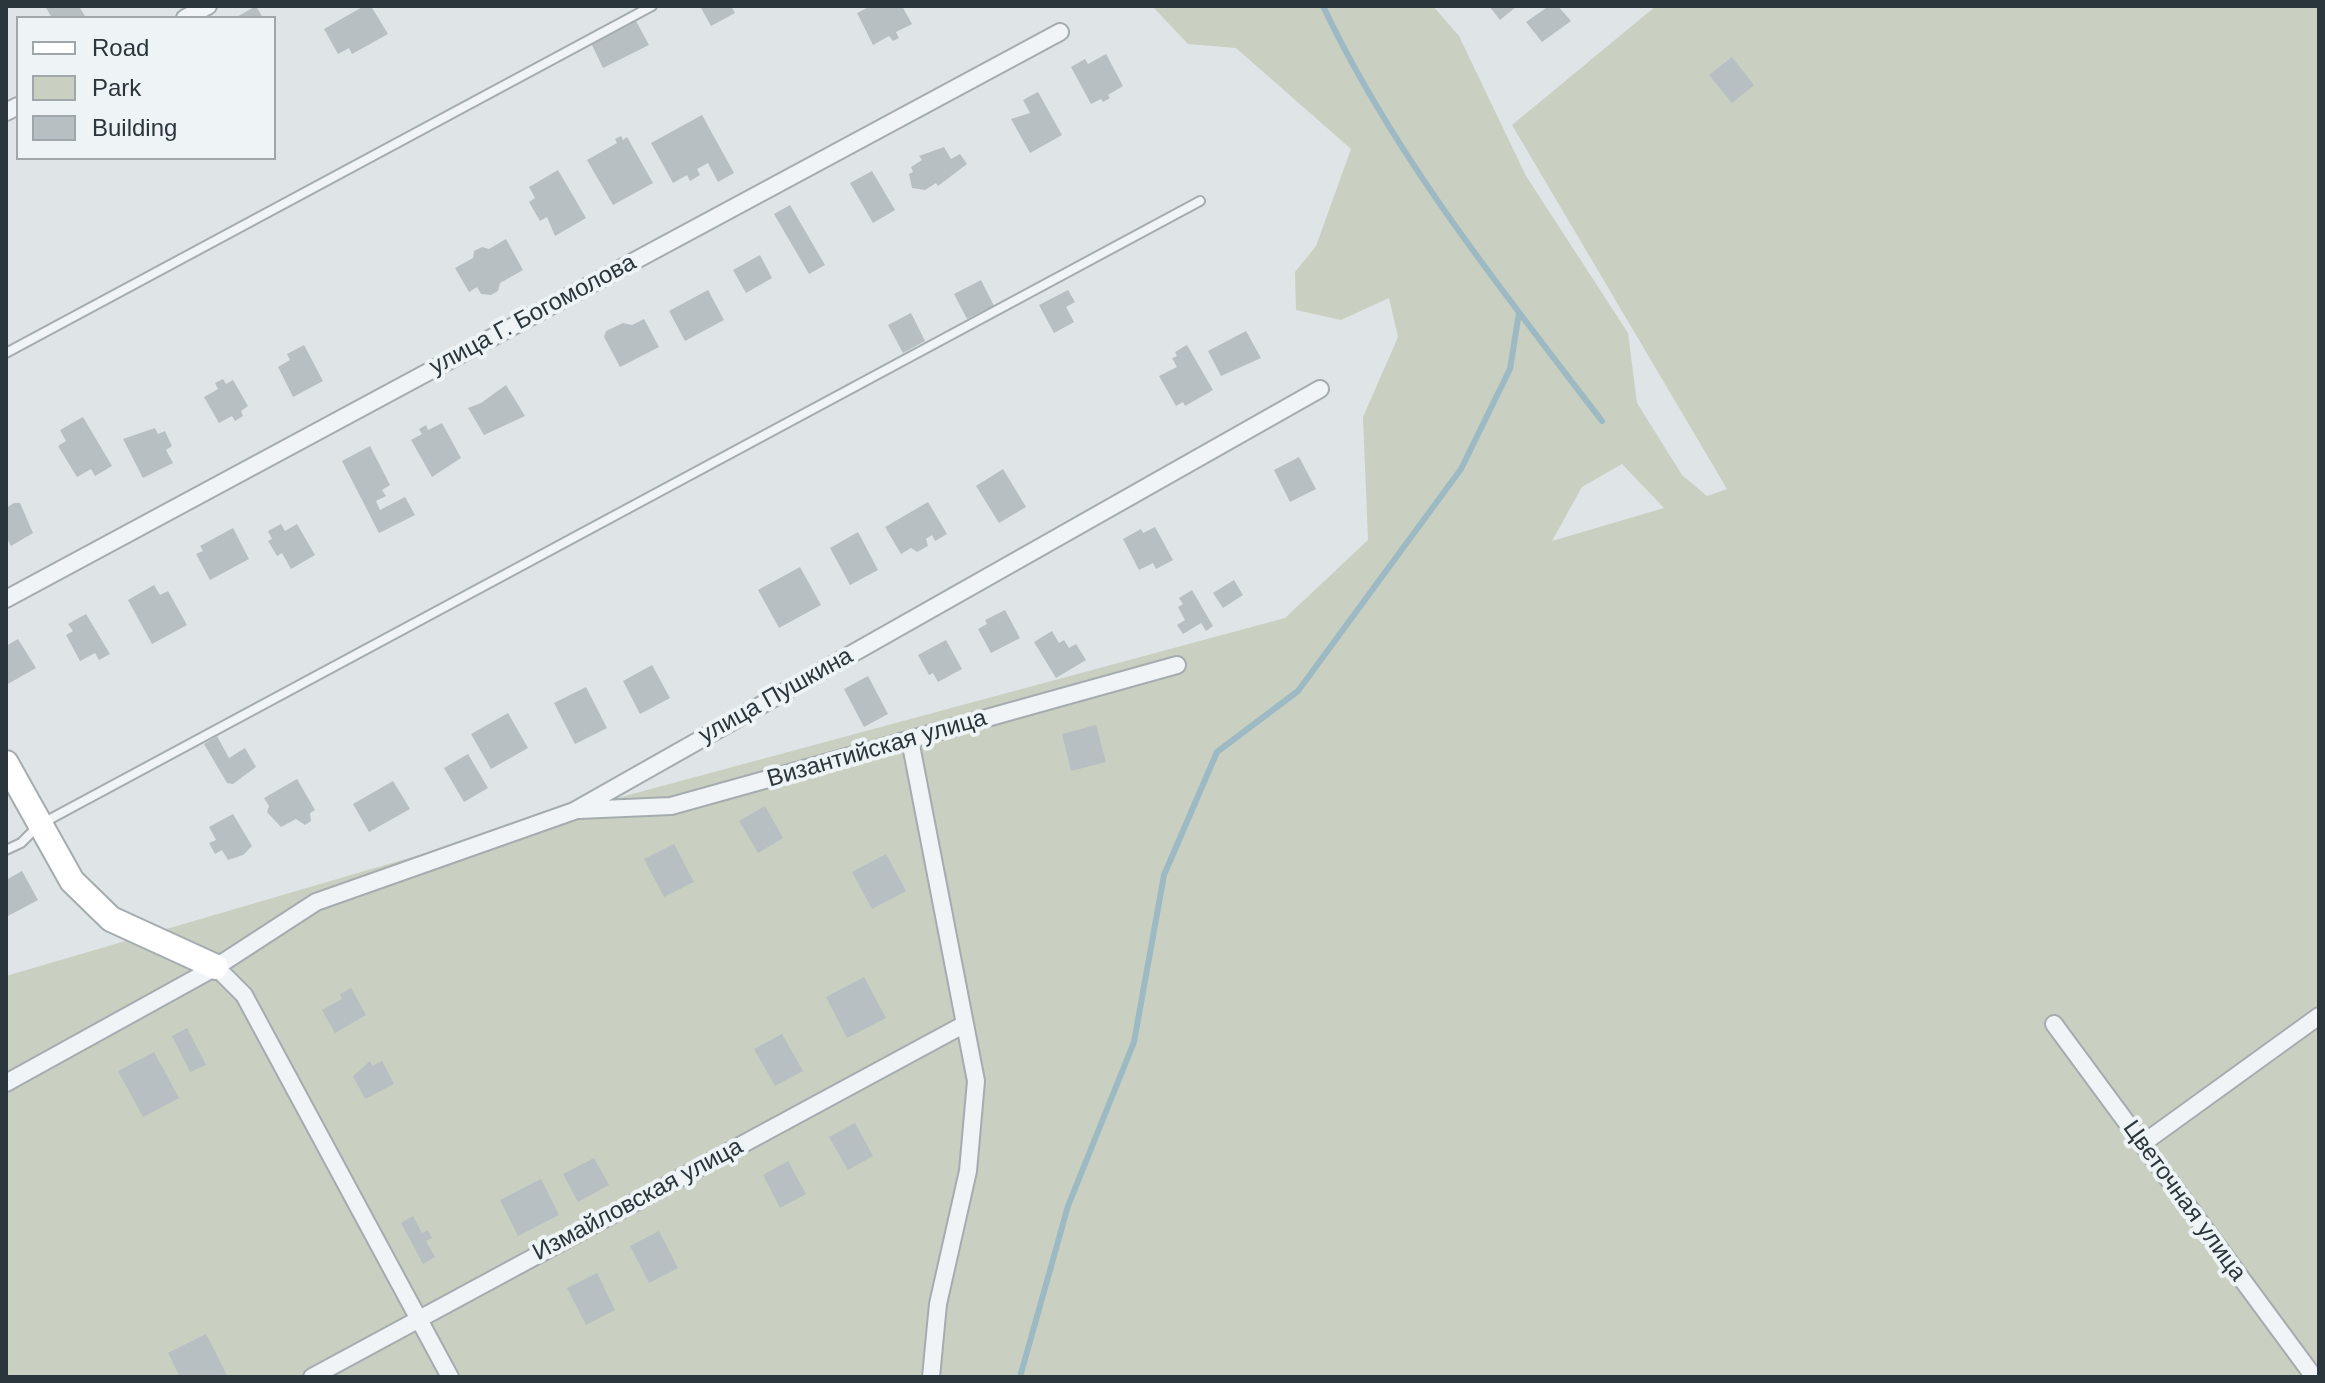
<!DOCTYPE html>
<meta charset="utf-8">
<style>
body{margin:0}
#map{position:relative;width:2325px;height:1383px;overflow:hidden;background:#dfe4e7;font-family:Helvetica,sans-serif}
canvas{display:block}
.frame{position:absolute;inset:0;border:8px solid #2a353c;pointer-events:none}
.legend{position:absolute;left:16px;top:16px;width:260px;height:144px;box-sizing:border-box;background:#eef3f5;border:2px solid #a0a7ab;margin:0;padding:10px 14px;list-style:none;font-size:24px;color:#2a353c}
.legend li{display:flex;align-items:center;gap:16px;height:40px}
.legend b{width:40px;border:2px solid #a0a7ab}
</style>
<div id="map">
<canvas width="2325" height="1383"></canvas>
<div class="frame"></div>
<ul class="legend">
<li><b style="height:10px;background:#fff"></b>Road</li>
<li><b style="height:22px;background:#c9d0c1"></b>Park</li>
<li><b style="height:22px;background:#b7bfc3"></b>Building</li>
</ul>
</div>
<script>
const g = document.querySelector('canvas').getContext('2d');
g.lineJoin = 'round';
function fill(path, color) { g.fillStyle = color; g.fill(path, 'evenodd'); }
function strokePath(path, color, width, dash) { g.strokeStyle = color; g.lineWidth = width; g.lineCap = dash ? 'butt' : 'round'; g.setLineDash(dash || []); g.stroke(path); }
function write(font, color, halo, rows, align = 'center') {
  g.font = font + ' Helvetica,sans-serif'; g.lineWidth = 8; g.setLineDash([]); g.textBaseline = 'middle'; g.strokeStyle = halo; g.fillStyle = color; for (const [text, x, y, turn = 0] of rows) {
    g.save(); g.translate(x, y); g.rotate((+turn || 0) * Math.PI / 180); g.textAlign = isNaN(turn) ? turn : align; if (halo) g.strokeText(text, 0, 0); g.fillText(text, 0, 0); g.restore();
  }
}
const green = new Path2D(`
 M1152 6H1433L1459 36 1526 176 1628 333 1637 403 1682 475 1707 496 1727 489 1512 125 1656 6H2319V1377H6V976L573 810 1285 618 1368 540 1363 417 1398 337 1389 298 1341 320 1296 310 1295 272 1316 246 1351 149 1236 48 1188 44ZM1622 464 1664 508 1552 541 1582 487Z`);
const stream = new Path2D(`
 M1323 6C1394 156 1501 289 1602 421
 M1020 1377 1068 1206 1134 1042 1164 875 1217 752 1298 691 1461 469 1510 369 1519 313`);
const building = new Path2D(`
 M45 6H79L86 18H52Z
 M256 6 263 18H235Z
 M364 6H371L388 34 352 54 349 48 338 54 324 29Z
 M700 6H731L735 13 711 26Z
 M871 6H902L912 24 896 32 899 38 893 41 889 36 873 45 857 13Z
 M1489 6H1517L1500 20Z
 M1549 6H1558L1571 21 1542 42 1526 22Z
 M636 21 649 45 603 68 591 43Z
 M1106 54 1123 86 1108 95 1110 98 1103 102 1101 99 1091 104 1071 67 1085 59 1088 64Z
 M1732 57 1754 85 1732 103 1709 75Z
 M1038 92 1062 135 1030 153 1011 119 1030 113 1023 100Z
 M702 115 734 173 718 182 708 163 697 169 700 175 690 181 687 175 673 183 651 143Z
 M621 136 623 140 627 137 653 183 613 205 587 160 617 143 615 139Z
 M944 147 951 159 960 154 967 164 938 186 936 183 925 190 912 188 909 174 913 172 911 167 922 160 919 156Z
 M558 170 586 218 555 236 547 217 540 221 529 202 535 198 529 187Z
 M872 171 895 210 873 223 850 183Z
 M790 205 825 265 809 274 774 214Z
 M506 239 523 270 500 283 498 291 491 295 481 294 477 287 469 292 455 268 473 258 474 251 482 247 489 249Z
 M760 255 772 278 746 293 733 270Z
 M981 280 994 306 967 319 954 294Z
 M708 290 724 320 685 341 669 311Z
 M1068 290 1075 302 1066 307 1074 322 1054 333 1039 305Z
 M911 313 925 341 903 353 888 325Z
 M644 319 659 347 620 367 604 337 606 331 623 323 632 325Z
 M1246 331 1261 358 1221 376 1208 351Z
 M304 345 323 381 293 397 278 367 290 360 287 354Z
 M1187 345 1213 390 1185 406 1183 402 1176 406 1159 376 1177 367 1172 358 1177 356 1175 352Z
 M223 379 226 384 233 380 248 406 241 411 243 416 235 421 232 416 219 423 204 397 218 389 215 383Z
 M506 385 525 416 484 435 468 408 481 403Z
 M83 417 112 466 95 476 91 469 77 477 58 446 66 441 60 430Z
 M442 423 461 458 432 477 411 440 422 434 419 429 426 425 428 430Z
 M155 428 158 434 165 431 172 446 166 450 173 463 143 478 123 439Z
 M370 446 390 485 382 490 386 496 376 501 380 510 405 497 415 515 379 533 342 461Z
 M1299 457 1316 489 1290 502 1274 470Z
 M1003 469 1026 507 999 523 976 486Z
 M928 502 947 534 935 541 932 535 926 539 928 546 917 552 911 548 901 554 885 527Z
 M14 503H20L33 533 11 546 6 537V508Z
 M281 524 285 531 297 524 315 555 291 569 282 553 277 556 268 541 272 539 268 531Z
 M1155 527 1173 560 1156 569 1153 563 1139 570 1123 539 1141 529 1143 533Z
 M233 528 249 559 210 580 196 554 203 551 200 546Z
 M858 532 878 570 850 585 830 548Z
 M800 567 821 605 779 628 758 590Z
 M1234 580 1243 595 1223 608 1213 593Z
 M154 585 160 595 168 591 187 625 152 644 128 600Z
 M1192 590 1213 626 1206 631 1201 623 1183 634 1177 625 1185 620 1178 607 1183 604 1179 598Z
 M1005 610 1020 638 991 653 978 629 987 624 985 620Z
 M86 614 110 654 99 660 95 653 80 661 66 635 73 631 68 624Z
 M1052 631 1059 643 1064 640 1069 648 1076 644 1086 660 1056 678 1034 642Z
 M18 639 36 668 6 685V646Z
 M946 640 962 669 938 682 933 673 929 675 918 655Z
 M652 665 670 698 640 714 623 681Z
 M868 676 888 714 864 727 844 689Z
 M586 687 607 728 575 744 554 703Z
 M508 713 528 748 491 769 471 734Z
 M1096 725 1106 762 1071 771 1062 734Z
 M217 736 229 758 245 748 256 767 233 784 227 783 204 744Z
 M468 754 488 788 464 802 444 768Z
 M297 779 315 810 310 813 311 821 305 825 296 819 281 827 267 812 269 806 264 798Z
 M393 781 410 809 369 832 353 804Z
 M765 806 783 838 758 853 739 821Z
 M233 814 252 846 243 855 228 860 222 850 215 854 209 843 216 840 209 827Z
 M674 844 694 882 664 897 644 859Z
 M886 854 906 891 872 909 852 872Z
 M22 871 38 900 6 917V880Z
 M864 977 886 1018 847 1038 826 997Z
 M351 988 366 1015 335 1033 322 1010 342 999 340 994Z
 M187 1028 206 1065 190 1072 172 1036Z
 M782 1034 803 1071 775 1086 754 1049Z
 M154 1052 179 1098 143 1117 118 1071Z
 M370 1061 372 1066 382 1061 394 1084 365 1099 353 1076Z
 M855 1123 873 1156 848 1170 829 1137Z
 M594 1158 609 1185 578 1202 563 1174Z
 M788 1161 806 1194 780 1208 763 1175Z
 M541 1179 559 1215 518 1236 500 1200Z
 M413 1216 422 1233 428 1230 432 1238 426 1241 435 1257 423 1264 401 1223Z
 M659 1231 678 1268 649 1283 630 1246Z
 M597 1273 615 1310 586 1325 567 1288Z
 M206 1334 228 1377H180L168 1353Z`);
const lane = new Path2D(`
 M6 353 652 6
 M6 850 21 843 39 825 1200 201`);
const street = new Path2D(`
 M185 18 208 6
 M6 112 18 106
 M6 599 1060 32
 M910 740 976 1081 968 1171 938 1304 931 1377
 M579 810 671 806 1177 665
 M216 967 244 995 450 1377
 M2054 1024 2314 1377
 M6 1083 216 967 316 902 574 811 1320 389
 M2142 1144 2319 1016
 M312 1377 965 1024`);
const secondary = new Path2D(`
 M6 763 72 881 111 919 216 967`);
const streetNames = [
 ["улица Г. Богомолова",533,315,-28],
 ["улица Пушкина",776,696,-29],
 ["Византийская улица",877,749,-16],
 ["Измайловская улица",638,1200,-28],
 ["Цветочная улица",2184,1201,54]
];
fill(green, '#c9d0c1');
strokePath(stream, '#9dbac4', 6);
fill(building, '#b7bfc3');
strokePath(lane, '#a5acb0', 12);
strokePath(street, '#a5acb0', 20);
strokePath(secondary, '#a5acb0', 28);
strokePath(lane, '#f1f4f6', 8);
strokePath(street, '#f1f4f6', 16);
strokePath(secondary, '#fff', 24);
write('24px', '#2a353c', '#eef3f5', streetNames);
</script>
